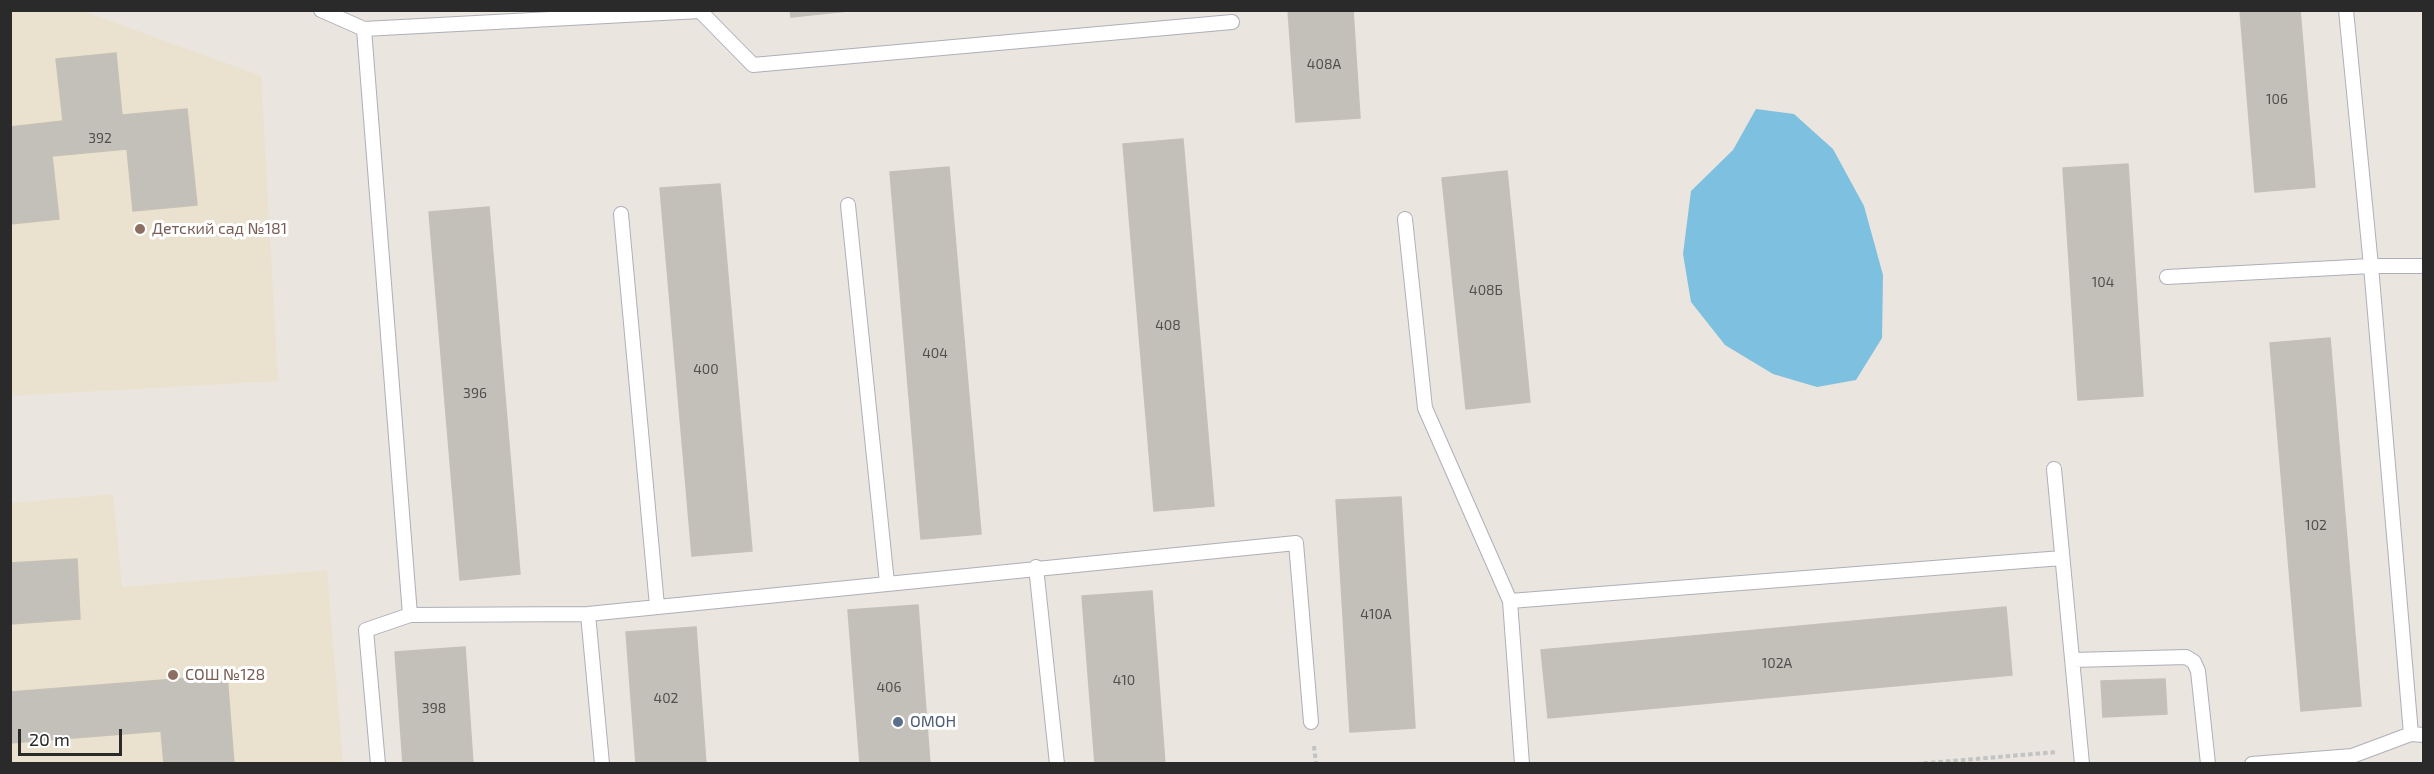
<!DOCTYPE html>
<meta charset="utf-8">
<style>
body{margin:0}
#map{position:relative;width:2434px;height:774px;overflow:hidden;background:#eae5de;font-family:"Exo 2",sans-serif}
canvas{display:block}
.frame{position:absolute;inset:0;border:12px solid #2a2a2a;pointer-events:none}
.scale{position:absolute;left:18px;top:729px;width:104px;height:27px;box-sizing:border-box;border:3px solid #2a2a2a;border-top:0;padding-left:8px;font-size:18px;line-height:21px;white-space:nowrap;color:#2a2a2a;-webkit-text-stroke:4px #fff;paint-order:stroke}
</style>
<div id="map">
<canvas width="2434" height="774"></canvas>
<div class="frame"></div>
<div class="scale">20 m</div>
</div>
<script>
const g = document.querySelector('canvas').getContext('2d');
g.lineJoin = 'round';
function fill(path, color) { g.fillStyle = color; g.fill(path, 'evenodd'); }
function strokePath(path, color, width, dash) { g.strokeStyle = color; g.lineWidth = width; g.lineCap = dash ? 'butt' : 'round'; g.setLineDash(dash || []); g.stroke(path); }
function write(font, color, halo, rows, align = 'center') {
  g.font = font + ' "Exo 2",sans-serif'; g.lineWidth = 6; g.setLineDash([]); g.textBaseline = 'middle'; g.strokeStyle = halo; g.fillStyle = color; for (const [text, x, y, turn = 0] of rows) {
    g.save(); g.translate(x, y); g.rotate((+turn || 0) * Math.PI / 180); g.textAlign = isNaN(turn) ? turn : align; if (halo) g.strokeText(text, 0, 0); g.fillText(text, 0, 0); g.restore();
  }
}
const education = new Path2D(`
 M11 11H83L261 76 278 381 11 396Z
 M113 494 122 587 327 570 343 763 11 764V503Z`);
const water = new Path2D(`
 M1756 109 1794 114 1833 149 1864 206 1883 275 1882 338 1856 380 1817 387 1773 374 1725 345 1691 302 1683 254 1691 191 1733 150Z`);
const building = new Path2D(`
 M790 10H858L791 17Z
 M1288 10H1353L1360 118 1296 122Z
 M2240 10H2300L2315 187 2255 192Z
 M116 53 122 115 187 109 197 205 133 211 127 149 52 156 59 219 10 224V127L63 121 56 59Z
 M1183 139 1214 506 1154 511 1123 144Z
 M2128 164 2143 396 2078 400 2063 168Z
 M949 167 981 534 921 539 890 172Z
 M1507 171 1530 402 1466 409 1442 178Z
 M720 184 752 551 692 556 660 188Z
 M489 207 520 574 460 580 429 212Z
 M2330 338 2361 706 2301 711 2270 343Z
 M1401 497 1415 728 1350 732 1336 500Z
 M77 559 80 619 10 624V563Z
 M1152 591 1165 764H1095L1082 596Z
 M918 605 930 764H860L848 610Z
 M2006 607 2012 675 1548 718 1541 650Z
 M696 627 706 764H636L626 632Z
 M465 647 473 764H403L395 652Z
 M227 675 234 764H164L161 731 10 743V692Z
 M2165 679 2167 714 2103 717 2101 681Z`);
const path = new Path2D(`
 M1314 746 1316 764
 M1916 764 2057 752`);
const service = new Path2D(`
 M321 10 364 29 700 11 753 65 1232 22
 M2346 10 2371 266 2411 734
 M364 29 410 615
 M848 205 887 583
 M621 214 657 606
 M1405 219 1425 408 1510 601 1522 764
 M2167 277 2371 266H2424
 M2054 469 2082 764
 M1036 567 1057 764
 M1510 601 2062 558
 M588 614 602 764
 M2073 660 2186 657 2194 662 2198 671 2208 764
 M378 764 366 630 410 615 588 614 1296 543 1311 722
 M2252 764 2352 756 2411 734 2424 735`);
const markers = [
 [140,229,6,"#8d6e63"],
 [173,675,6,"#8d6e63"],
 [898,722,6,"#5c6f8a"]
];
const numberNames = [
 ["408А",1324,64],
 ["106",2277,99],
 ["392",100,138],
 ["104",2103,282],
 ["408Б",1486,290],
 ["408",1168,325],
 ["404",935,353],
 ["400",706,369],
 ["396",475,393],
 ["102",2316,525],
 ["410А",1376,614],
 ["102А",1777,663],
 ["410",1124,680],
 ["406",889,687],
 ["402",666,698],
 ["398",434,708]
];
const educationNames = [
 ["Детский сад №181",152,229],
 ["СОШ №128",185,675]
];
const serviceNames = [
 ["ОМОН",910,722]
];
fill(education, '#eae2cf');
fill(water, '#7dc0df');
fill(building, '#c3bfb9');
strokePath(building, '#c5c1b7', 1.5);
strokePath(service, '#aeafb9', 16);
strokePath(path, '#c3c3c3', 4, [4.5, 3]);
strokePath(service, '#fff', 14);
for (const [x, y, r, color] of markers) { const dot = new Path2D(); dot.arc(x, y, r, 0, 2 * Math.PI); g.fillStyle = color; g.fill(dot); strokePath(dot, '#fff', 2); }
write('14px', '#504f4e', null, numberNames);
write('16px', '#785e54', '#fff', educationNames, 'left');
write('16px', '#4e5e75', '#fff', serviceNames, 'left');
</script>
